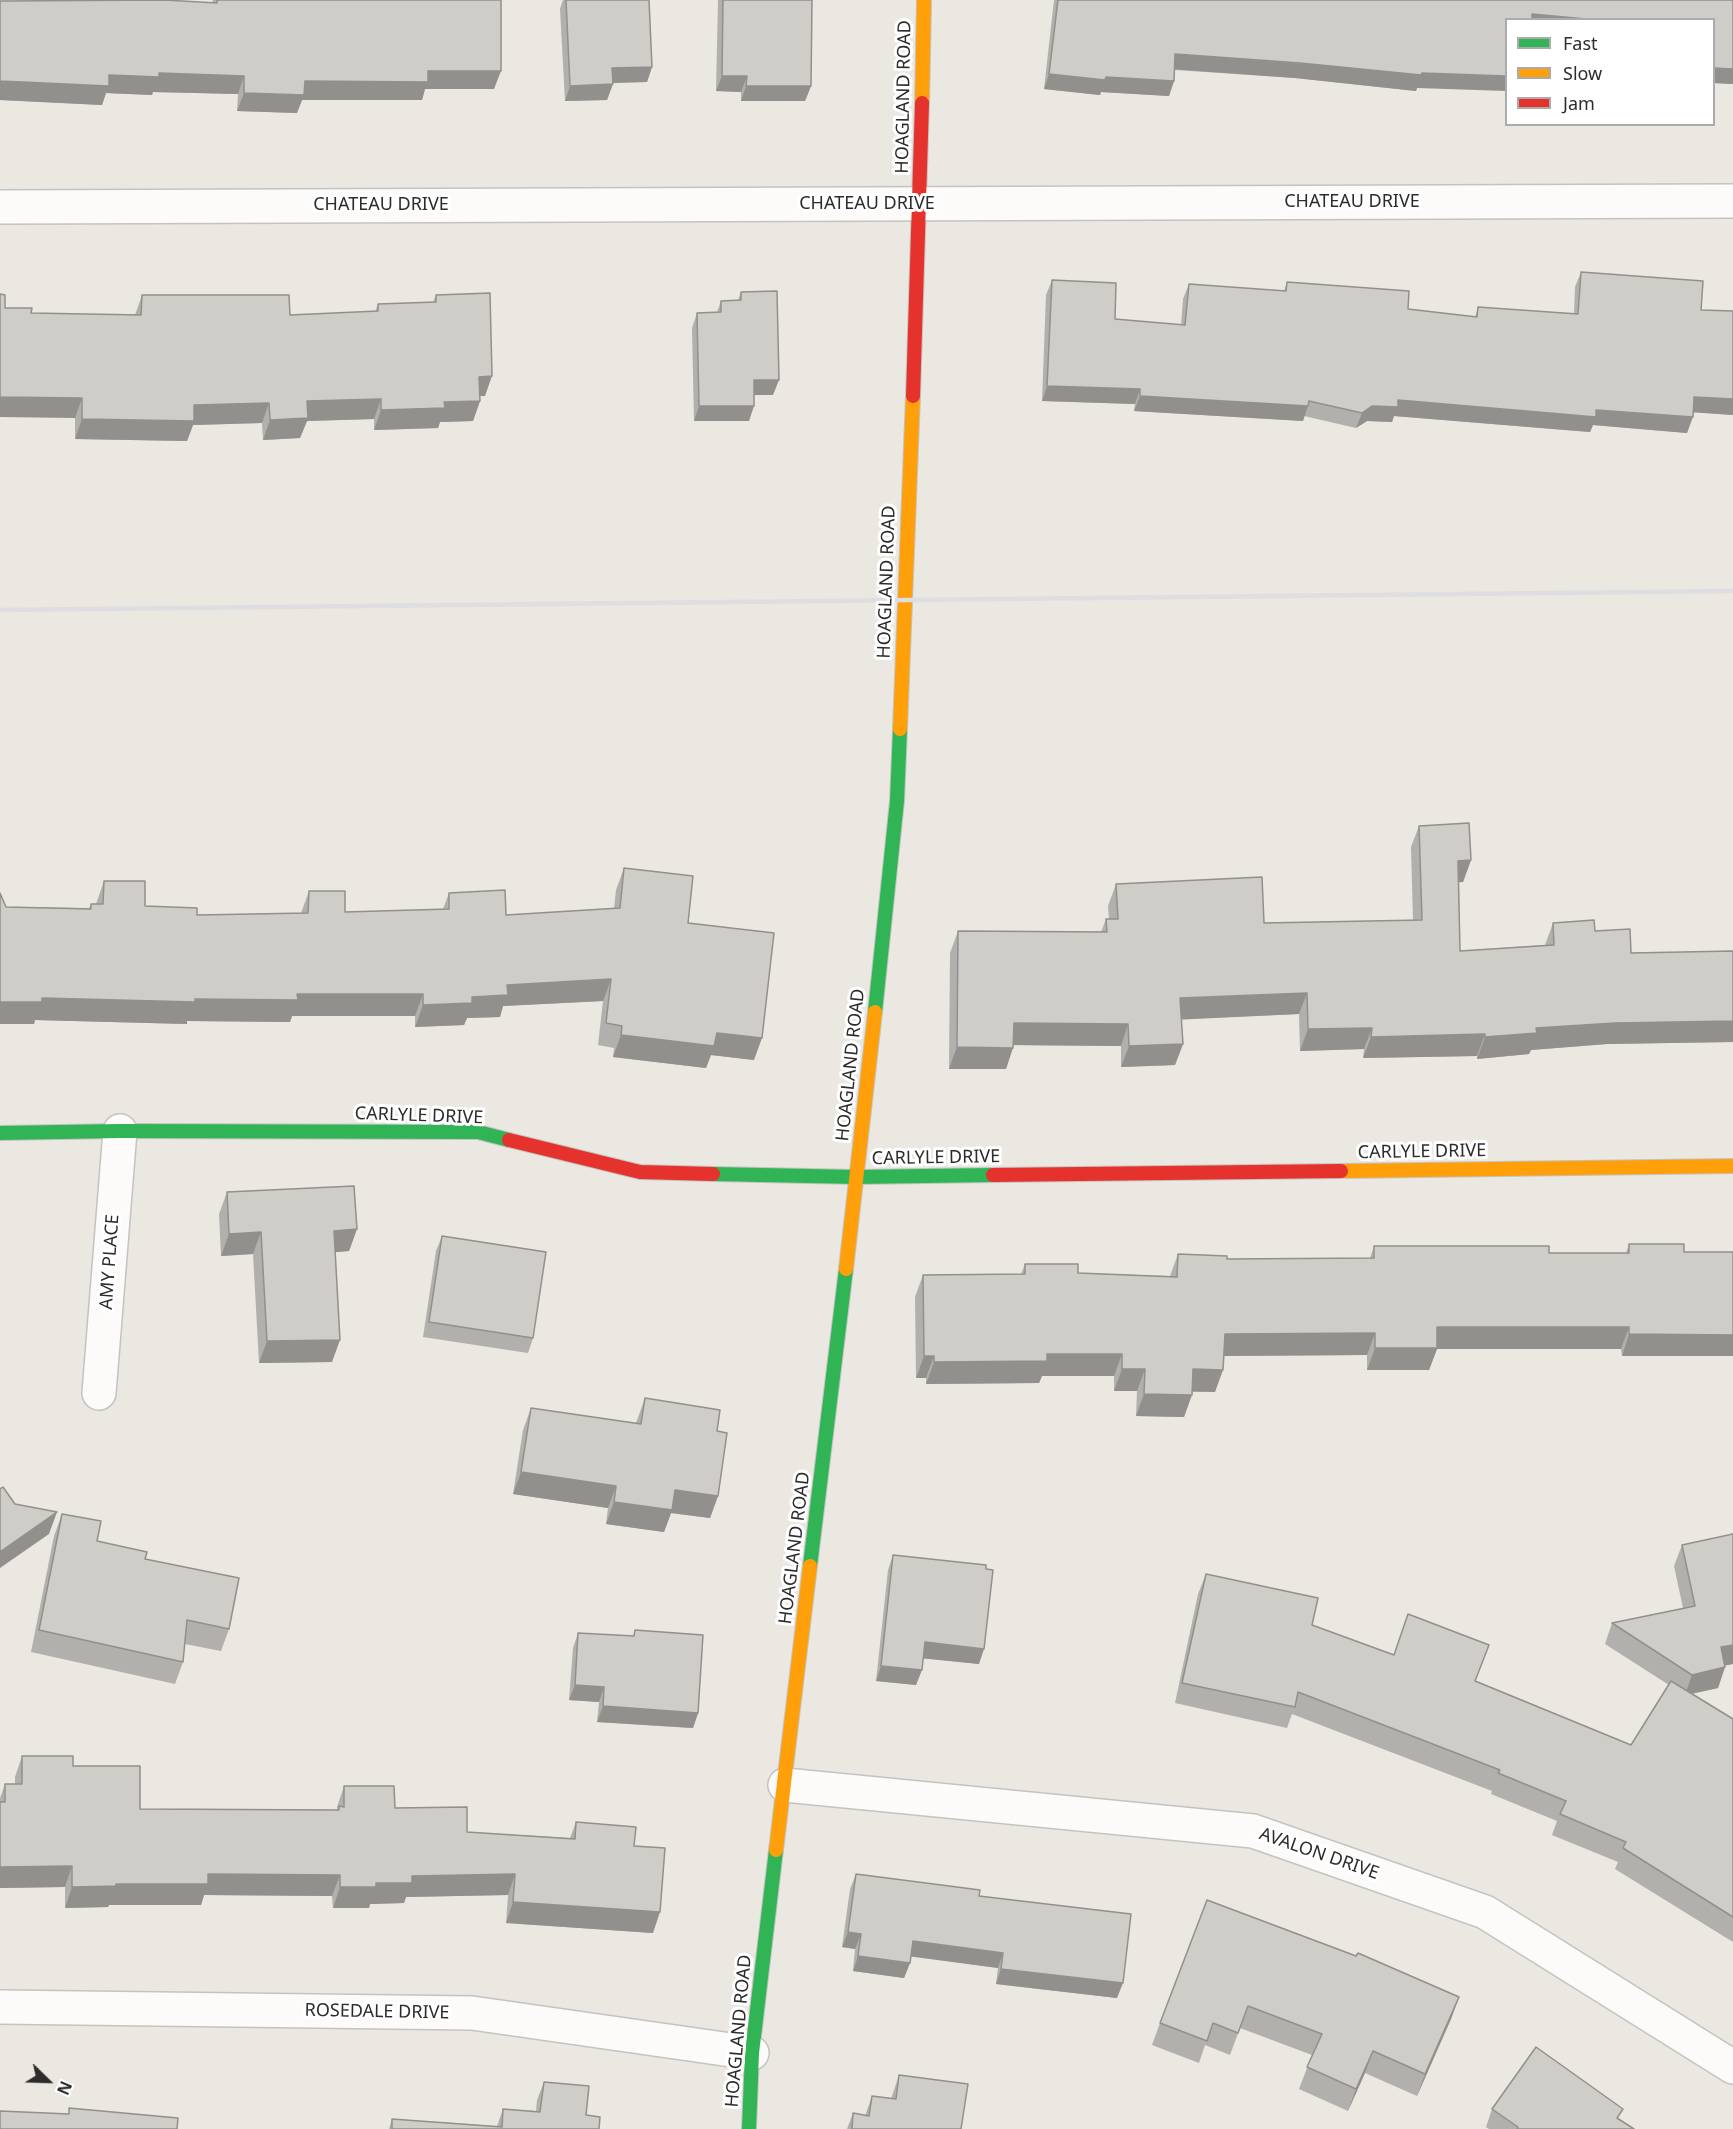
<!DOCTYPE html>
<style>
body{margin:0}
#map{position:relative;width:1733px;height:2129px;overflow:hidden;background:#ebe7e1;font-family:"Noto Sans",sans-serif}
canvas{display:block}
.legend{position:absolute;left:1505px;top:18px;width:210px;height:108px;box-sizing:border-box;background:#fff;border:2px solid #ababab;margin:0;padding:8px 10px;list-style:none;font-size:18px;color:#2c2c2c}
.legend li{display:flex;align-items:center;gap:12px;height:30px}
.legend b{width:30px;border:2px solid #ababab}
.north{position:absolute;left:18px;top:2051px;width:60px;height:60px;-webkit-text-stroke:4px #fff;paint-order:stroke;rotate:113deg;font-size:16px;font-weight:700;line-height:24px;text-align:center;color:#2c2c2c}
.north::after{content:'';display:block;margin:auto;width:21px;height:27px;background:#2c2c2c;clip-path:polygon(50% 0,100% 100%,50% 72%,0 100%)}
</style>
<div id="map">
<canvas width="1733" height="2129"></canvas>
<ul class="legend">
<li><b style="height:8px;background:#30b455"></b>Fast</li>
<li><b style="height:8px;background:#ff9f0a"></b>Slow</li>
<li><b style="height:8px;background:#e5322d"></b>Jam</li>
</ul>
<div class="north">N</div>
</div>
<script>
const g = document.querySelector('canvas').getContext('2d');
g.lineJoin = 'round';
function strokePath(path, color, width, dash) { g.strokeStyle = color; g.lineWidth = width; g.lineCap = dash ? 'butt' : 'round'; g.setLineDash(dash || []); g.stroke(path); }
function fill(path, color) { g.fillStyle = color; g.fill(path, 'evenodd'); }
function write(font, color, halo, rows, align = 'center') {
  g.font = font + ' "Noto Sans",sans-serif'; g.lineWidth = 6; g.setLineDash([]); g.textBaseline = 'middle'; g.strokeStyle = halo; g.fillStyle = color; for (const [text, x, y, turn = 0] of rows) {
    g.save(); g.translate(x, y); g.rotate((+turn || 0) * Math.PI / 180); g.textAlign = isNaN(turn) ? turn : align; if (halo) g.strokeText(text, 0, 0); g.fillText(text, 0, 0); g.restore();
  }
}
const street = new Path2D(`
 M0 207 1733 201
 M99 1393 120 1131
 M785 1785 1253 1831 1485 1912 1733 2067
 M0 2007 472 2013 752 2053`);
const fast = new Path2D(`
 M875 1012 897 801 900 729
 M0 1133 120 1131 478 1132 509 1140
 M713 1174 857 1177 993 1175
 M810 1566 846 1269
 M749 2129 752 2053 776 1850`);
const slow = new Path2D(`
 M922 103 924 0
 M900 729 913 396
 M1341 1171 1733 1166
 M846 1269 875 1012
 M776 1850 810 1566`);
const jam = new Path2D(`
 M913 396 922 103
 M509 1140 640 1172 713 1174
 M993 1175 1341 1171`);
const rail = new Path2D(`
 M0 610 1733 591`);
const wall = new Path2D(`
 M213 0H501L494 89H425L422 100H302L297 113 237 111 238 94 153 92 152 95 106 93 102 105 0 100V1L212 3Z
 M563 0H649L652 67 647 82 613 83 607 100 565 101 560 9Z
 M718 0H812L811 86 805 101H741V92L716 91Z
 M1054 0H1733V84L1713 83V20H1506L1417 88 1416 91 1295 78 1175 70 1174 81 1169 96 1101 92 1100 95 1044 89Z
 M1581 272 1701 310 1733 311V415L1693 412 1687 433 1593 425 1590 432 1394 416 1392 422 1367 421 1356 428 1304 416 1303 421 1134 411 1135 404 1042 401 1046 295 1052 280 1115 319 1181 325 1183 299 1189 284 1284 291 1287 282 1408 309 1475 317 1478 307 1574 314 1575 287Z
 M741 292 773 395H754L749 421H694L692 328 697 313 717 312 721 301 738 300Z
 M142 295 290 315 375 312 378 304 433 302 436 295 485 396H480V401L473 421 440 422 438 428 374 430V419L307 421 300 438 263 440 262 423 193 425 187 441 75 439V418L5 308 31 313 135 315Z
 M1419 826 1471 860 1463 882H1459L1460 951 1545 945 1553 923 1595 931 1631 953 1733 951V1042L1607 1044 1531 1050 1529 1054 1477 1059V1056L1363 1058 1364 1049 1300 1051 1299 1014 1181 1019 1183 1044 1175 1065 1121 1067V1046L1013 1045 1006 1069H949L950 953 958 931 1101 932 1106 919H1109L1108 906 1116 884 1264 923 1413 920 1411 847Z
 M624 868 688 923 754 1060 711 1055 706 1068 613 1057 614 1048 598 1045 603 1001 503 1006 500 1017 467 1018 464 1025 415 1027V1016H292L290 1022 187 1021V1024L35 1020 34 1024 6 907 89 908 91 904H96L104 881 145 906 197 915 301 913 309 891 345 912 443 909 449 893 506 915 614 909 616 890Z
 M227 1192 357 1229 349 1251 335 1252 332 1362 259 1363 253 1254 221 1256 219 1214Z
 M442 1236 533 1338 528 1353 423 1337 436 1251Z
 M1629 1244 1684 1252H1733V1356H1622L1621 1349H1437L1429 1370H1367V1355L1224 1356 1215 1392H1192L1184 1417 1136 1416 1137 1391H1114V1376H1042L1039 1383 926 1384V1378H916L915 1297 923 1275 1021 1274 1025 1264 1078 1273 1170 1276 1178 1254 1227 1259 1370 1258 1374 1246 1549 1253H1626Z
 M645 1398 717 1431 718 1496 710 1518 671 1513 664 1532 606 1524 608 1508 513 1494 523 1430 531 1408 636 1423Z
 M62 1514 97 1541 145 1559 229 1629 221 1651 185 1644 183 1662 175 1684 31 1652 54 1536Z
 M1682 1545 1733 1664 1725 1665V1667L1718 1688 1692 1694 1733 1719V1942L1615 1869 1618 1862 1552 1835 1557 1821 1491 1794 1492 1791 1292 1714 1287 1728 1175 1703 1198 1594 1206 1574 1312 1625 1394 1655 1476 1681 1631 1745 1669 1685 1605 1644 1612 1623 1683 1608 1674 1566Z
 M893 1555 979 1664 923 1658 916 1685 876 1681 888 1570Z
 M635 1630 698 1713 693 1728 597 1722 599 1702 569 1700 573 1648 578 1633 633 1636Z
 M22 1756 73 1766 140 1809 337 1810V1807L344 1786 395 1808 467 1832 570 1838 576 1822 634 1846 653 1933 506 1923 508 1895 406 1897 404 1903 370 1904 369 1908H333L332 1896 204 1895 201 1905H109L108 1907 65 1908V1887L0 1888V1798L5 1784H15V1777Z
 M856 1874 979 1896 1117 1998 996 1984 998 1968 911 1956 910 1963 904 1978 853 1971 855 1949 842 1947 850 1889Z
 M1356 1956 1459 1997 1451 2019 1417 2096 1365 2073 1348 2111 1299 2089 1312 2055 1240 2028 1230 2055 1205 2045 1199 2063 1152 2045 1160 2023Z
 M899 2075 961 2129H847L853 2113 865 2116 872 2096 891 2099Z
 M544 2082 586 2115 599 2129H389L392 2119 497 2126 503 2109 536 2111 537 2100Z
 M1492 2109 1619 2119 1634 2129H1489L1486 2127Z`);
const shadedWall = new Path2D(`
 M1532 14 1597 19 1530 20Z
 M1175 54 1422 73 1506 76V91L1417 88 1416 91 1295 78 1170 69Z
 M652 67 647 82 607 83 612 68Z
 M1714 68 1733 69V84L1713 83Z
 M428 71H501L494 89H425L422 100H302L297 113 237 111 244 93 305 81Z
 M159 73 244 76 238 94 153 92 152 95 106 93 102 105 0 100V81L109 75Z
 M1049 74 1106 77 1174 81 1169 96 1101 92 1100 95 1044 89Z
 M722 76H747L741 92 716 91Z
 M613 84 607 100 565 101 570 86Z
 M746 86H811L805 101H741Z
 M492 376 485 396H472L479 377Z
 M754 380H779L773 395H749Z
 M1047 386 1140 389 1135 404 1042 401Z
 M1140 396 1308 406 1303 421 1134 411Z
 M0 397 82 398 75 418 0 417Z
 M1694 397 1733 399V415L1689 412Z
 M381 399 374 419 307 421 300 438 263 440 270 420 307 401Z
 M1398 400 1596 410 1693 417 1687 433 1593 425 1590 432 1394 416 1392 422 1367 421 1356 428 1362 413 1372 406Z
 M480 401 473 421 440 422 438 428 374 430 381 410 444 402Z
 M269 403 262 423 193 425 187 441 75 439 82 419 194 405Z
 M699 406H754L749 421H694Z
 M1471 860 1463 882 1450 883 1458 861Z
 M611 979 603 1001 503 1006 500 1017 467 1018 464 1025 415 1027 423 1005 472 997 507 985Z
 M1307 993 1299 1014 1173 1020 1180 998Z
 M297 994H423L415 1016H292L290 1022 187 1021V1024L35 1020 34 1024H0V1002L42 998 195 999Z
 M1733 1021V1042L1607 1044 1531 1050 1529 1054 1477 1059 1485 1037 1536 1028 1615 1023Z
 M1014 1023 1128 1024 1121 1046 1006 1045Z
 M1372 1028 1364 1049 1300 1051 1308 1029Z
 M717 1033 762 1038 754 1060 711 1055 706 1068 613 1057 621 1035Z
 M1485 1034 1477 1056 1363 1058 1371 1037Z
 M1183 1044 1175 1065 1121 1067 1129 1046Z
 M957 1047 1013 1048 1006 1069H949Z
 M357 1229 349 1251 326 1253 334 1231Z
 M261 1232 253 1254 221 1256 229 1234Z
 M1437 1327H1629L1621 1349H1437L1429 1370H1367L1375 1348Z
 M1375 1333 1367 1355 1217 1356 1225 1334Z
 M1629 1334 1733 1335V1356H1622Z
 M340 1340 332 1362 259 1363 267 1341Z
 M1047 1354H1122L1114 1376H1042L1039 1383 926 1384 934 1362Z
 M924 1356H934L926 1378H916Z
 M1122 1369H1145L1137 1391H1114Z
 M1193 1369 1223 1370 1215 1392 1185 1391Z
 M1144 1394 1192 1395 1184 1417 1136 1416Z
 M521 1472 616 1486 608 1508 513 1494Z
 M675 1490 718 1496 710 1518 671 1513 664 1532 606 1524 614 1502Z
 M57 1512 49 1534 0 1568V1552Z
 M925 1642 984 1649 979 1664 919 1658Z
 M1733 1645V1664L1713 1668 1721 1647Z
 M881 1666 922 1670 916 1685 876 1681Z
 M1725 1667 1718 1688 1685 1695 1692 1675Z
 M575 1685 604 1687 599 1702 569 1700Z
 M603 1706 698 1713 693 1728 597 1722Z
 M72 1866 65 1887 0 1888V1867Z
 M208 1874 340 1875 332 1896 204 1895 201 1905H109L108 1907 65 1908 72 1887 116 1884Z
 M515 1874 508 1895 406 1897 404 1903 370 1904 369 1908H333L340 1887 376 1883 412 1876Z
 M513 1902 660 1912 653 1933 506 1923Z
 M848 1932 861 1934 855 1949 842 1947Z
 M913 1941 1003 1953 998 1968 907 1956Z
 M858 1956 910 1963 904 1978 853 1971Z
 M1001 1969 1123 1983 1117 1998 996 1984Z
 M1459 1997 1451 2019 1417 2096 1425 2074Z
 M1373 2051 1365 2073 1348 2111 1356 2089Z`);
const building = new Path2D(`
 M165 0 217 3V0H501V71H428V82L305 81 304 95 244 93V76L159 73V77L109 75V86L0 81V1Z
 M566 0H649L652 67 612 68 613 84 570 86Z
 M723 0H812L811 86H746L747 76H722Z
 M1058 0H1733V69L1714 68 1713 75V20H1597L1532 14V20H1506V76L1422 73 1421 75 1300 63 1175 54 1174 81 1106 77 1105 80 1049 74Z
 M1581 272 1703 281 1701 310 1733 311V399L1694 397 1693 417 1596 410V417L1398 400V407L1372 406 1362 413 1309 401 1308 406 1140 396V389L1047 386 1052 280 1116 283 1115 319 1185 325 1189 284 1286 291 1287 282 1409 291 1408 309 1477 317 1478 307 1578 314Z
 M777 291 779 380H754V406H699L697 313 721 312V301L741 300V292Z
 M490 293 492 376 479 377 480 401 444 402 445 408 381 410V399L307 401 308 418 270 420 269 403 194 405V421L82 419V398L0 397V294L5 295V308H32L31 313 141 315 142 295H289L290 315 378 311V304L436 302V295Z
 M1469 823 1471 860 1458 861 1460 951 1554 945 1553 923 1594 920 1595 931 1630 929 1631 953 1733 951V1021L1615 1023 1536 1028 1537 1033 1485 1037V1034L1371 1037 1372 1028 1308 1029 1307 993 1180 998 1183 1044 1129 1046 1128 1024 1014 1023 1013 1048 957 1047 958 931 1107 932 1106 919H1118L1116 884 1262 877 1264 923 1422 920 1419 826Z
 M624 868 693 876 688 923 774 933 762 1038 717 1033 714 1046 621 1035 622 1026 606 1023 611 979 507 985 508 995 472 997V1003L423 1005V994H297L298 1000 195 999V1002L42 998V1002H0V893L6 907 91 909V904H103L104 881H145V906L197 908V915L308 913 309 891H345V912L449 909V893L505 890 506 915 620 908Z
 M354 1186 357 1229 334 1231 340 1340 267 1341 261 1232 229 1234 227 1192Z
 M442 1236 546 1252 533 1338 429 1322Z
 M1629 1244H1684V1252H1733V1335L1629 1334V1327H1437V1348H1375V1333L1225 1334 1223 1370 1193 1369 1192 1395 1144 1394 1145 1369H1122V1354H1047V1361L934 1362V1356H924L923 1275 1025 1274V1264H1078V1273L1177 1277 1178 1254 1227 1256V1259L1374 1258V1246H1549V1253H1629Z
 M645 1398 720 1410 717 1431 727 1433 718 1496 675 1490 672 1510 614 1502 616 1486 521 1472 531 1408 641 1424Z
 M3 1487 15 1504 57 1512 0 1552V1489Z
 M62 1514 101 1521 97 1541 147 1552 145 1559 239 1578 229 1629 187 1620 183 1662 39 1630Z
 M1733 1534V1645L1721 1647 1725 1667 1692 1675 1612 1623 1695 1606 1682 1545Z
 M893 1555 986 1565V1569L993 1570 984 1649 925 1642 922 1670 881 1666Z
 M1206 1574 1318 1598 1312 1625 1394 1655 1408 1614 1489 1645 1475 1681 1631 1745 1671 1681 1733 1719V1917L1623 1848 1626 1842 1560 1814 1566 1801 1498 1773 1500 1770 1298 1692 1295 1707 1182 1683Z
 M635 1630 703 1635 698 1713 603 1706 604 1687 575 1685 578 1633 634 1636Z
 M22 1756H73V1766H140V1809L339 1810V1806L344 1807V1786H394L395 1808 467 1807V1832L575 1839 576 1822 636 1827 634 1846 665 1848 660 1912 513 1902 515 1874 412 1876V1883H376V1887H340V1875L208 1874V1884H116V1886L72 1887V1866L0 1867V1802H5V1784H22Z
 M856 1874 980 1890 979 1896 1131 1914 1123 1983 1001 1969 1003 1953 913 1941 910 1963 858 1956 861 1934 848 1932Z
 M1207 1900 1356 1956 1358 1953 1459 1997 1425 2074 1373 2051 1356 2089 1307 2067 1322 2034 1248 2006 1238 2033 1213 2023 1207 2041 1160 2023Z
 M1536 2047 1623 2109 1617 2118 1634 2129H1517L1518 2127 1492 2109Z
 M899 2075 968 2084 961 2129H852L853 2113 869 2116 872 2096 896 2099Z
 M544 2082 589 2086 586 2115 600 2117 599 2129H392V2119L502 2127 503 2109 540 2112Z
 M69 2108 178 2118 177 2129H0V2111L69 2114Z`);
const streetNames = [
 ["HOAGLAND ROAD",904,97,-89],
 ["CHATEAU DRIVE",1352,202],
 ["CHATEAU DRIVE",867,204],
 ["CHATEAU DRIVE",381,205],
 ["HOAGLAND ROAD",887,582,-88],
 ["HOAGLAND ROAD",851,1065,-84],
 ["CARLYLE DRIVE",419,1116,2],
 ["CARLYLE DRIVE",1422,1152,-1],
 ["CARLYLE DRIVE",936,1158,-1],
 ["AMY PLACE",110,1262,-86],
 ["HOAGLAND ROAD",795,1548,-83],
 ["AVALON DRIVE",1319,1854,19],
 ["ROSEDALE DRIVE",377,2012,1],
 ["HOAGLAND ROAD",739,2031,-85]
];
strokePath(street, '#c4c3c3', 36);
strokePath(fast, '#c4c3c3', 16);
strokePath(slow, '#c4c3c3', 16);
strokePath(jam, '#c4c3c3', 16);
strokePath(street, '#fcfbfa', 33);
strokePath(fast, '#30b455', 14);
strokePath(slow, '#ff9f0a', 14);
strokePath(jam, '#e5322d', 14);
strokePath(rail, '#dedee0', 4.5);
fill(wall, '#b2b0ac');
fill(shadedWall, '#91908c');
fill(building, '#cfcdc8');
strokePath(building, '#91908c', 1.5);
write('18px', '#2c2c2c', '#fff', streetNames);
</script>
